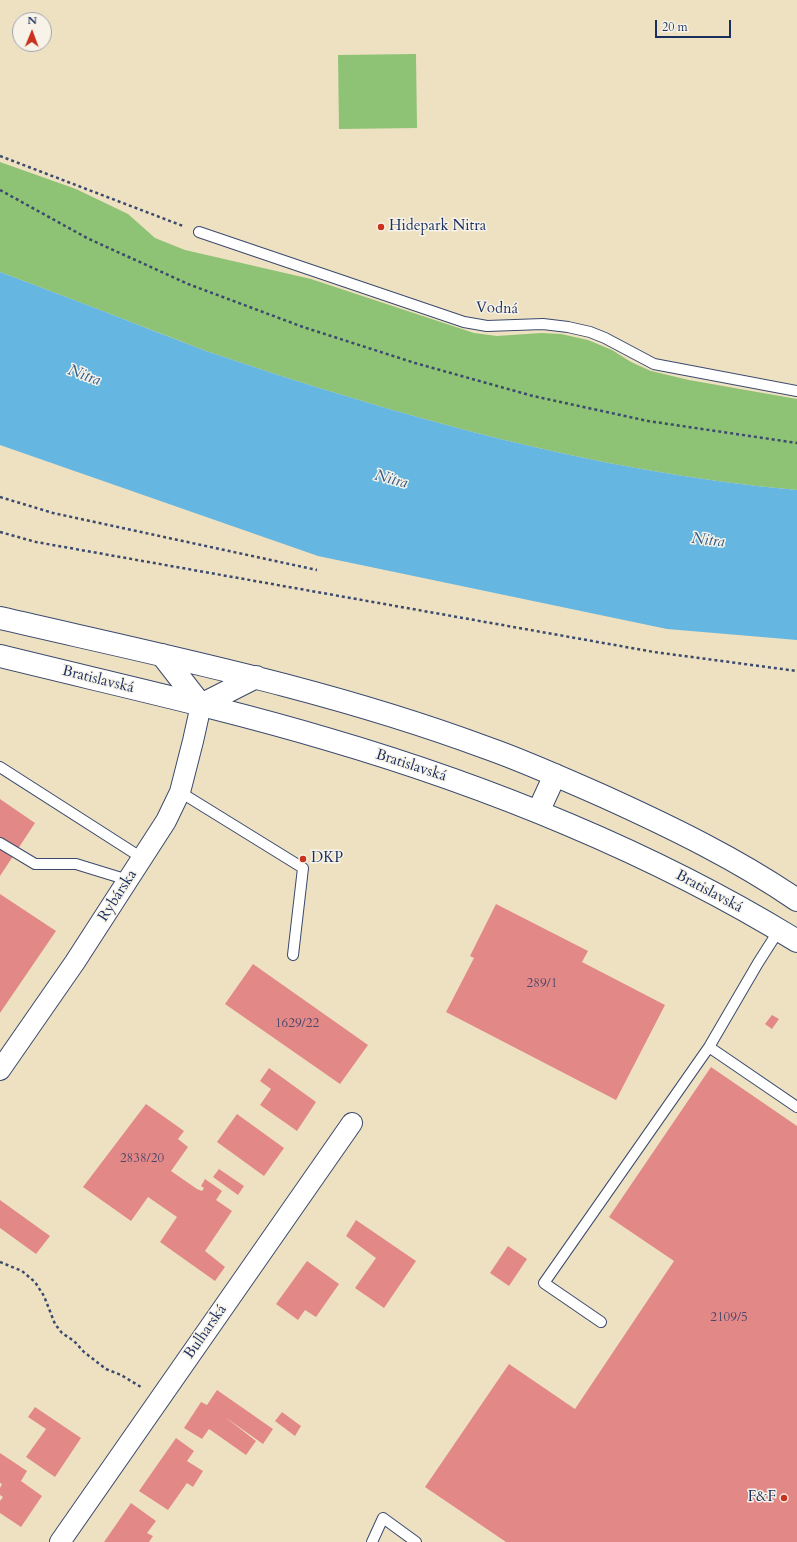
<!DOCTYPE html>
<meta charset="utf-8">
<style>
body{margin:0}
#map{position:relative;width:797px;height:1542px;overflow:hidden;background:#eee1c2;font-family:Cardo,serif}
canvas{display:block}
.north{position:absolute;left:12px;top:12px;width:40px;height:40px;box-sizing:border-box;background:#f7f3e8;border:1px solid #9fa5b1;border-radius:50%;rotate:1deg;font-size:11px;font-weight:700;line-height:16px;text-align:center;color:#1b2f5e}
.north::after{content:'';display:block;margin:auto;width:14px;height:18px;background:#c8321e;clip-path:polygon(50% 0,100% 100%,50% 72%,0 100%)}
.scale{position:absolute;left:655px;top:20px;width:76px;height:18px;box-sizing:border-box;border:2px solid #1b2f5e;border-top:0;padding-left:5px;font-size:12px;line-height:14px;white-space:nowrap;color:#1b2f5e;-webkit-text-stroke:3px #f7f3e8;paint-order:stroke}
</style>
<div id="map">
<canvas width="797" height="1542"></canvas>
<div class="north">N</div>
<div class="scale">20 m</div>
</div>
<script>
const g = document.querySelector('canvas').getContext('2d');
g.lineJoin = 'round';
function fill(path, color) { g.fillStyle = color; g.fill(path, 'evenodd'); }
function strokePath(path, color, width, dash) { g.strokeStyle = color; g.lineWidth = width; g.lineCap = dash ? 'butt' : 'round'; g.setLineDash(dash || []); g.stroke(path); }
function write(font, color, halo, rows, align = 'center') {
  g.font = font + ' Cardo,serif'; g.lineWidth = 3; g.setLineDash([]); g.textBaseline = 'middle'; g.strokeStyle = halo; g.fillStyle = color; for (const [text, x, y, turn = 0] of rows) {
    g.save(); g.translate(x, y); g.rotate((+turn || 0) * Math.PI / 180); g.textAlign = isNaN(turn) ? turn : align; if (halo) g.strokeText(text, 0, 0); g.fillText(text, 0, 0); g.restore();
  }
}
const green = new Path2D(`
 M416 54 417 128 339 129 338 55Z
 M0 162 76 189 128 214 155 238 185 250 311 279 474 333 497 336 541 333 561 334 588 340 612 350 631 362 651 371 689 380 797 399V490C594 472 398 416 206 351 183 342 160 333 136 324 91 306 45 289 0 272Z`);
const water = new Path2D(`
 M0 272C45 289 91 306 136 324 159 333 183 342 206 351 398 416 594 472 797 490V640L667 629 318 556 0 445Z`);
const building = new Path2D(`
 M0 799 35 823 0 876Z
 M0 894 56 931 0 1013Z
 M496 904 588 951 582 962 665 1005 616 1100 446 1012 474 958 470 956Z
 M253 964 368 1045 340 1084 225 1004Z
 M772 1015 779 1019 772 1029 765 1024Z
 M711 1067 797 1126V1542H506L425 1487 509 1364 575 1409 674 1261 609 1217Z
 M269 1068 316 1102 297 1131 260 1105 271 1089 260 1081Z
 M146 1104 184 1131 178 1139 188 1147 171 1171 197 1189 202 1191 204 1188 201 1186 205 1179 222 1191 216 1200 232 1211 205 1251 225 1267 215 1281 160 1242 177 1217 148 1197 131 1221 83 1187Z
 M237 1114 284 1148 264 1176 217 1142Z
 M219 1169 244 1186 238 1195 213 1177Z
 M0 1200 50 1236 36 1254 0 1228Z
 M356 1220 416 1261 384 1308 355 1288 376 1258 346 1236Z
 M508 1246 527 1259 509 1286 490 1273Z
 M307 1261 339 1284 316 1317 305 1310 298 1320 276 1304Z
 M217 1390 273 1429 263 1444 225 1417 256 1441 246 1455 209 1429 202 1439 184 1428 201 1402 207 1405Z
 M35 1407 81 1438 55 1477 26 1457 46 1429 28 1417Z
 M282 1412 301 1426 295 1436 275 1421Z
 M176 1438 194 1451 187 1461 203 1471 193 1487 187 1483 168 1510 139 1491Z
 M0 1453 27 1471 21 1481 42 1496 21 1527 0 1513V1501L3 1497 0 1495V1488L2 1484 0 1483Z
 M131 1503 156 1521 147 1533 153 1536 149 1542H104Z`);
const path = new Path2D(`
 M0 156 183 226
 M0 190 87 238 188 284 303 327 415 363 533 396 648 421 797 443
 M0 497 53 513 317 570
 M0 532 36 542 654 652 797 671
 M0 1262 22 1271 35 1282 44 1296 55 1324 62 1333 74 1341 84 1352 106 1369 121 1375 141 1387`);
const lane = new Path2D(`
 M199 232 464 322 487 326 543 324 568 327 590 332 605 338 654 364 797 391
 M0 767 142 858
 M180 792 303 868 293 955
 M0 843 35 864H76L128 880
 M709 1047 797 1107
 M601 1322 544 1283 709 1047 758 963 779 930
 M372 1542 383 1518 416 1542`);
const street = new Path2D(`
 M0 1070 75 962 166 821 180 792 193 741 201 705
 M60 1542 352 1123`);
const secondary = new Path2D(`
 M0 618C164 656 329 689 487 748 527 762 566 780 605 797 671 827 737 859 797 900
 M162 655 201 705
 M0 656C109 683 219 707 327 739 488 786 654 853 797 941
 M201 705 256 677
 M538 812 555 775`);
const markers = [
 [381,227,4,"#c8321e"],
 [303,859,4,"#c8321e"],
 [784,1498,4,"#c8321e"]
];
const numberNames = [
 ["289/1",542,984],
 ["1629/22",297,1024],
 ["2838/20",142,1159],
 ["2109/5",729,1318]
];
const poiNames = [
 ["Hidepark Nitra",389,227],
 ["DKP",311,859],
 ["F&F",776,1498,"right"]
];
const streetNames = [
 ["Vodná",497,309,2],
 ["Bratislavská",98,680,14],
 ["Bratislavská",411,766,18],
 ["Bratislavská",709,892,28],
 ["Rybárska",118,896,-57],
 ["Bulharská",206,1332,-55]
];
const waterNames = [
 ["Nitra",84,376,20],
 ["Nitra",391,480,15],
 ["Nitra",708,541,7]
];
fill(green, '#8ec274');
fill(water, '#65b6e0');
fill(building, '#e28987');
strokePath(lane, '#3b4a6d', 12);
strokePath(street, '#3b4a6d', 22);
strokePath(secondary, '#3b4a6d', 24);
strokePath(path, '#3b4a6d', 2.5, [3, 3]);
strokePath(lane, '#fff', 10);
strokePath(street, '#fff', 20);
strokePath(secondary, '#fff', 22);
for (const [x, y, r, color] of markers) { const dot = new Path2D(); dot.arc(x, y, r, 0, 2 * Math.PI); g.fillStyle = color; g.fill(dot); strokePath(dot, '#f7f3e8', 1.5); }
write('13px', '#4d4668', null, numberNames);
write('15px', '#1b2f5e', '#f7f3e8', poiNames, 'left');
write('15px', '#1b2f5e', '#f7f3e8', streetNames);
write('italic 16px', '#315885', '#f7f3e8', waterNames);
</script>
